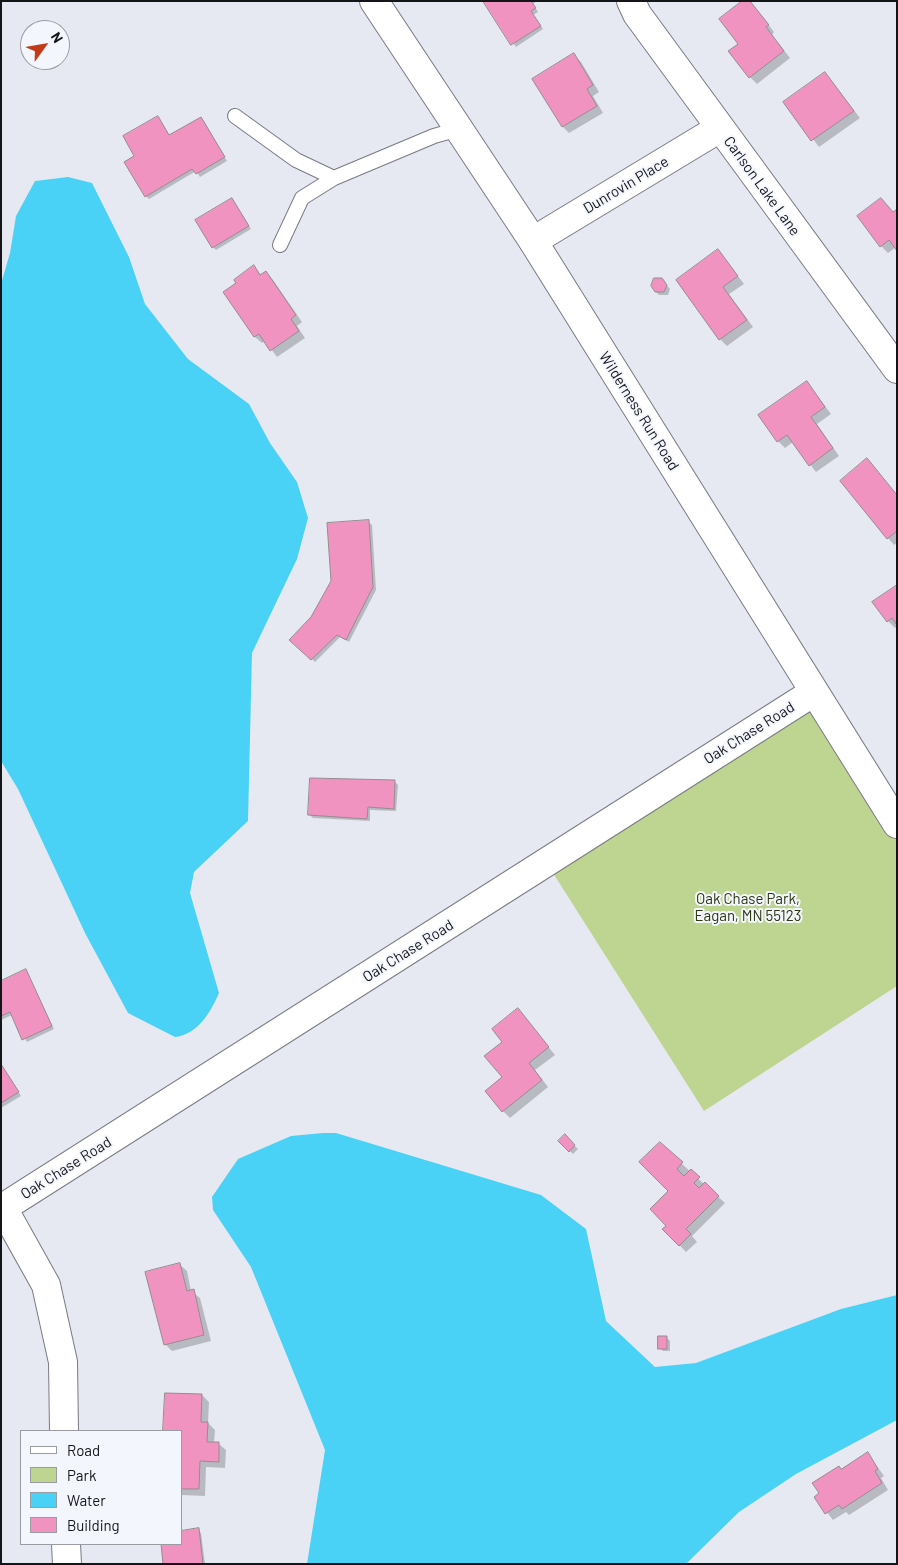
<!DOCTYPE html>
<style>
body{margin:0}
#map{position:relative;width:898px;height:1565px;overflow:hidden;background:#e7e9f2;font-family:Barlow,sans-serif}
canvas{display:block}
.frame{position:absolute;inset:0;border:2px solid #141518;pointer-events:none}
.legend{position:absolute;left:20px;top:1430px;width:162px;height:115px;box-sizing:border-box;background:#f4f6fe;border:1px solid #9a9ca2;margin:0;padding:6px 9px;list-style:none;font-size:15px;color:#141518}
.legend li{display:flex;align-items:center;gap:10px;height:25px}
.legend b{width:25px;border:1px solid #9a9ca2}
.north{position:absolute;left:20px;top:20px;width:50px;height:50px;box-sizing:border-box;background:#f4f6fe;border:1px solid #9a9ca2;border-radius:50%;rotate:58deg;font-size:14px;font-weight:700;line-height:20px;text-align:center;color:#141518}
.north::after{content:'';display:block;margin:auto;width:18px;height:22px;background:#c43a17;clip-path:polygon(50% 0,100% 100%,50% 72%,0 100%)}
</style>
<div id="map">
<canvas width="898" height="1565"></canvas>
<div class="frame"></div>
<ul class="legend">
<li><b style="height:6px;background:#fff"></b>Road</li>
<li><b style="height:14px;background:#bed591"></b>Park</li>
<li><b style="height:14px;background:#49d2f5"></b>Water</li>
<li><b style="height:14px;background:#f193c0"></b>Building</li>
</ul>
<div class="north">N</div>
</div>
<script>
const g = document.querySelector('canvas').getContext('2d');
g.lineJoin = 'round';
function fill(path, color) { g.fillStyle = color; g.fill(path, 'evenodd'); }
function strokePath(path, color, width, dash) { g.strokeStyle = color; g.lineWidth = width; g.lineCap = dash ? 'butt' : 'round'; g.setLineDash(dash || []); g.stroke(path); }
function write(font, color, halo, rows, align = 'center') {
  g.font = font + ' Barlow,sans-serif'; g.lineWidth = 4; g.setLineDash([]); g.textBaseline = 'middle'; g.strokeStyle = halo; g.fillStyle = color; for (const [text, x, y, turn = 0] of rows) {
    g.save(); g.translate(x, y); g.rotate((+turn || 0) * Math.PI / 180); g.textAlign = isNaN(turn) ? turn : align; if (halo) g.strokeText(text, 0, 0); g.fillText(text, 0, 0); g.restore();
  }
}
const green = new Path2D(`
 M814 692 897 824V986L704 1111 546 862Z`);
const water = new Path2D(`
 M68 177 92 183 129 257 145 304 188 359 249 404 270 443 297 482 308 518 297 559 252 653 248 821 194 872 190 893 219 993C211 1012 197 1035 175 1037L128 1013 85 933 18 789 1 761V284L10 253 16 216 35 181Z
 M323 1133H336L541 1195 586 1229 606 1321 655 1367 696 1363 841 1309 897 1295V1420L796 1474 739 1512 686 1564H307L325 1450 251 1267 213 1210 212 1197 238 1159 291 1136Z`);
const shadow = new Path2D(`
 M485 1H537L533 4 538 12 533 15 543 29 516 47Z
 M754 6 774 32 772 35 790 58 757 84 750 77 740 44Z
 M574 55 581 62 599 92 593 96 603 113 569 133 563 127Z
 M825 73 860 118 819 147 785 102Z
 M158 117 170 136 204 121 227 161 200 177 196 171 149 199 146 196 136 156Z
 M232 200 251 229 216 250 213 247Z
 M881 200 896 247 888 253 881 246Z
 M718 250 744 284 729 294 753 327 727 346 720 339Z
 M254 267 262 276 266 273 273 280 302 322 297 326 305 338 277 357 265 341 262 343 255 337 225 292Z
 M665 283 670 289 668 295H659L656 292Z
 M807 382 831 414 817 424 839 456 816 472 793 442 785 448 778 441Z
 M897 495V543L894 545 888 538Z
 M368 522 372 525 376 590 349 642 340 637 315 662 291 640 312 618Z
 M897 586V626L895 628 888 621Z
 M395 782 398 785 396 811 370 810V821L313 818 310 815Z
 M26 971 54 1029 27 1042 12 1015 1 1020V982Z
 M518 1010 555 1055 535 1070 548 1087 510 1118 503 1111V1042Z
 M1 1066 21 1096 1 1108Z
 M565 1136 578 1149 573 1154 560 1141Z
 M660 1144 725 1203 692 1236 697 1242 686 1252 664 1229 668 1226 670 1191Z
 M180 1265 187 1271 191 1291 200 1298 211 1341 172 1351 165 1344Z
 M666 1337 670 1341V1351H663L659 1348Z
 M166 1394 202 1395 209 1402 208 1423 215 1430 214 1443 219 1444 226 1450 225 1468 206 1467 205 1496 181 1495V1431H165Z
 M868 1454 884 1476 881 1478 888 1490 849 1515 846 1512 833 1520 815 1497 841 1470Z
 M198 1530 201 1533 205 1564H165L162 1544H181Z`);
const building = new Path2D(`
 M483 1H531L536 8 531 11 541 26 511 45Z
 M742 1H750L769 25 766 27 784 51 749 78 728 51 738 44 719 19Z
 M574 53 593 85 587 89 597 106 562 127 532 79Z
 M825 72 854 111 811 141 783 102Z
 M158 116 169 135 201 117 225 157 196 174 192 169 145 197 124 162 134 156 123 136Z
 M232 198 249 226 212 248 195 220Z
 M881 198 893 212 897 209V251L889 240 880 247 857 216Z
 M718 249 738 276 723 287 747 320 719 340 676 280Z
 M254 265 260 275 266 271 296 315 291 319 299 331 270 351 259 334 254 337 223 292 236 283 234 280Z
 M654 278H662L667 285 664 292H655L651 286Z
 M807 381 825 407 811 417 833 448 809 466 787 435 777 442 758 415Z
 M867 458 897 495V531L887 539 840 481Z
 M369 520 373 587 346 640 337 635 311 660 289 640 311 617 331 581 327 523Z
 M897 585V625L892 618 887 622 872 602Z
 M310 778 395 780 394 809 368 807 367 819 308 815Z
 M26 969 52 1026 22 1040 10 1012 1 1016V981Z
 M518 1008 549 1047 529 1063 542 1080 502 1112 485 1091 502 1077 484 1056 502 1042 492 1029Z
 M1 1064 19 1092 1 1103Z
 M565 1134 575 1145 569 1152 558 1141Z
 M660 1142 683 1162 677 1169 684 1176 691 1169 700 1177 694 1183 699 1188 705 1182 719 1196 686 1229 691 1234 679 1246 662 1229 666 1226 650 1209 668 1191 639 1162Z
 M180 1263 187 1291 194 1289 204 1335 164 1345 145 1272Z
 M658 1336H667V1349H658Z
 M165 1393 202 1394 201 1422H208L207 1442H219V1462L200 1461 199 1489H181V1431H163Z
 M868 1452 878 1469 875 1471 882 1483 842 1509 839 1505 825 1514 814 1497 819 1493 812 1483 839 1466 841 1469Z
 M199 1528 203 1564H163L161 1544H181V1531Z`);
const service = new Path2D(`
 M235 116 296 160 334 178 434 136 459 129
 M280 245 302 198 334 178`);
const minor = new Path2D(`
 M631 1 637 14 897 369
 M533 241 720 128
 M3 1208 46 1285 63 1362 64 1431
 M1 1209 814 692
 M66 1544 67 1564`);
const tertiary = new Path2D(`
 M374 1 533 241 897 824`);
const streetNames = [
 ["Dunrovin Place",626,185,-31],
 ["Carlson Lake Lane",762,186,54],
 ["Wilderness Run Road",639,411,58],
 ["Oak Chase Road",749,733,-32],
 ["Oak Chase Road",408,951,-32],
 ["Oak Chase Road",66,1168,-32]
];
const parkNames = [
 ["Oak Chase Park,",748,899],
 ["Eagan, MN 55123",748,916]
];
fill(green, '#bed591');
fill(water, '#49d2f5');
fill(shadow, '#0003');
fill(building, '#f193c0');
strokePath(building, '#958b8f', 1);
strokePath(service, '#797a83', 16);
strokePath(minor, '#797a83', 30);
strokePath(tertiary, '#797a83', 30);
strokePath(service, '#fff', 14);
strokePath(minor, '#fff', 28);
strokePath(tertiary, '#fff', 28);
write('15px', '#141518', '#f4f6fe', streetNames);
write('15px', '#2d3811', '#f4f6fe', parkNames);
</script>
